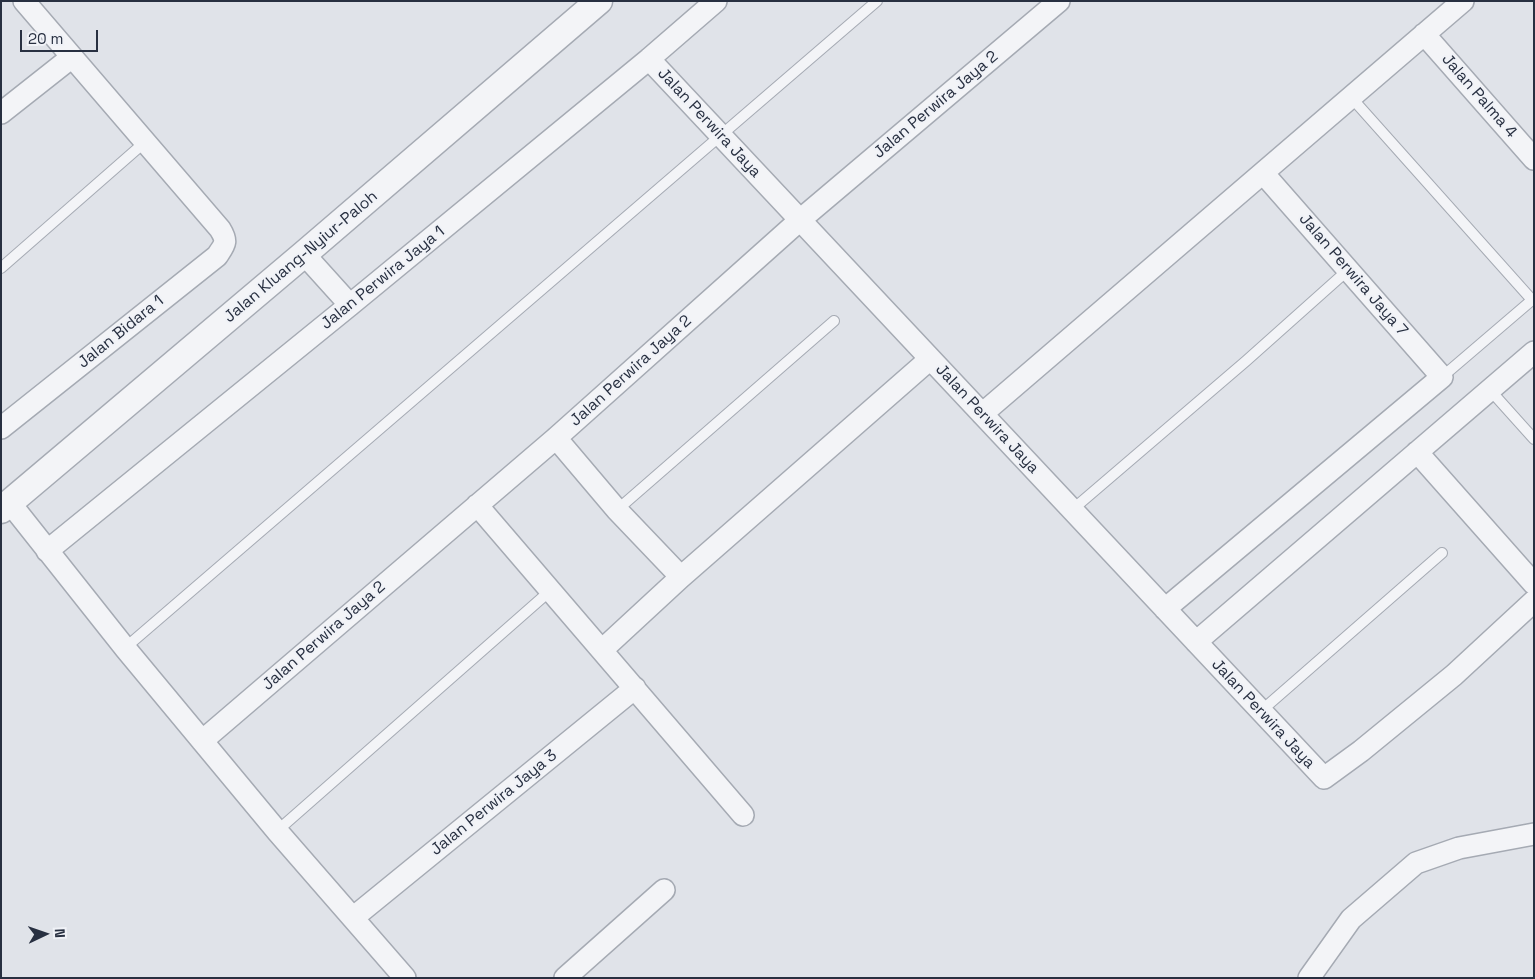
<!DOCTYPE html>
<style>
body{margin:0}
#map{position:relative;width:1535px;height:979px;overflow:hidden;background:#e0e3e9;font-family:"Space Grotesk",sans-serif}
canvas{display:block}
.frame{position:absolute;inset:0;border:2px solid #283041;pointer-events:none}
.north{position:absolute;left:20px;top:909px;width:50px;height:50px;-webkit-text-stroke:4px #f0f2f7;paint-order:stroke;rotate:87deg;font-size:14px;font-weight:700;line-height:20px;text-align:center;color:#283041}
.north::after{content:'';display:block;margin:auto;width:18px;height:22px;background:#283041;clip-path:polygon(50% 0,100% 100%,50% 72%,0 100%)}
.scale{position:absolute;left:20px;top:30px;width:78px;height:22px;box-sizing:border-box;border:2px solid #283041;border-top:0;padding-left:6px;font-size:15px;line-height:18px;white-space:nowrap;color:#283041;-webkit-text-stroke:4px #f0f2f7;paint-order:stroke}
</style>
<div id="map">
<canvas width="1535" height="979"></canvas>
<div class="frame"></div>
<div class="north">N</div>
<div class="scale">20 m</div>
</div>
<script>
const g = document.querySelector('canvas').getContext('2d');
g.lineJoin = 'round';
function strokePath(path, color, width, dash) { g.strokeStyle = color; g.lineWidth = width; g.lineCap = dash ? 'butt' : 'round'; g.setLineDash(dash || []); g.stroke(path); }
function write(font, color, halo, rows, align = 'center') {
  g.font = font + ' "Space Grotesk",sans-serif'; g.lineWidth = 4; g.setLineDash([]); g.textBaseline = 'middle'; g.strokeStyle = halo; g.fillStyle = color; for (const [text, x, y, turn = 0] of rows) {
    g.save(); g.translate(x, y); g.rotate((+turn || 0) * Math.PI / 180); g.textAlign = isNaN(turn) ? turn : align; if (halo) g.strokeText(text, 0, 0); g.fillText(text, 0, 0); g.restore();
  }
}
const service = new Path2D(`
 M1350 96 1532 300 1442 377
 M1 268 145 142
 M1490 390 1534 439
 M617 510 834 321
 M1072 510 1246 361 1348 270
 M125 648 877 1
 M1261 711 1442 553
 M277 831 551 590`);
const minor = new Path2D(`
 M1424 34 1534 159
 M649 59 1324 778 1361 751 1454 675 1534 601
 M1 113 72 57
 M304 254 350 305
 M982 414 1463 1
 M1 428 217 256C225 244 228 242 220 229L24 1
 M556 438 617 510 681 577 930 359
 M1417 452 1534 584
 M10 503 125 648 277 831 405 978
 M477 505 743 815
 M47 551 350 305 649 59 716 1
 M1165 609 1442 377 1263 173
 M1196 642 1534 352
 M602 650 681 577
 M202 741 556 438 800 220 1059 1
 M354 917 635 688
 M565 978 664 890
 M1309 978 1351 919 1416 863 1459 848 1534 834`);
const tertiary = new Path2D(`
 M1 510 304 254 599 1`);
const streetNames = [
 ["Jalan Palma 4",1479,96,49],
 ["Jalan Perwira Jaya 2",936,105,-40],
 ["Jalan Perwira Jaya",709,123,47],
 ["Jalan Kluang-Nyiur-Paloh",301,257,-40],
 ["Jalan Perwira Jaya 7",1353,275,49],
 ["Jalan Perwira Jaya 1",383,278,-39],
 ["Jalan Bidara 1",121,332,-39],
 ["Jalan Perwira Jaya 2",631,371,-42],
 ["Jalan Perwira Jaya",987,419,47],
 ["Jalan Perwira Jaya 2",324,636,-41],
 ["Jalan Perwira Jaya",1263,714,47],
 ["Jalan Perwira Jaya 3",494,803,-39]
];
strokePath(service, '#a5aab3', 12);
strokePath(minor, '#a5aab3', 24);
strokePath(tertiary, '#a5aab3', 29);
strokePath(service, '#f3f4f7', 10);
strokePath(minor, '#f3f4f7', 21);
strokePath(tertiary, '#f3f4f7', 26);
write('16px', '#283041', '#f0f2f7', streetNames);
</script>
